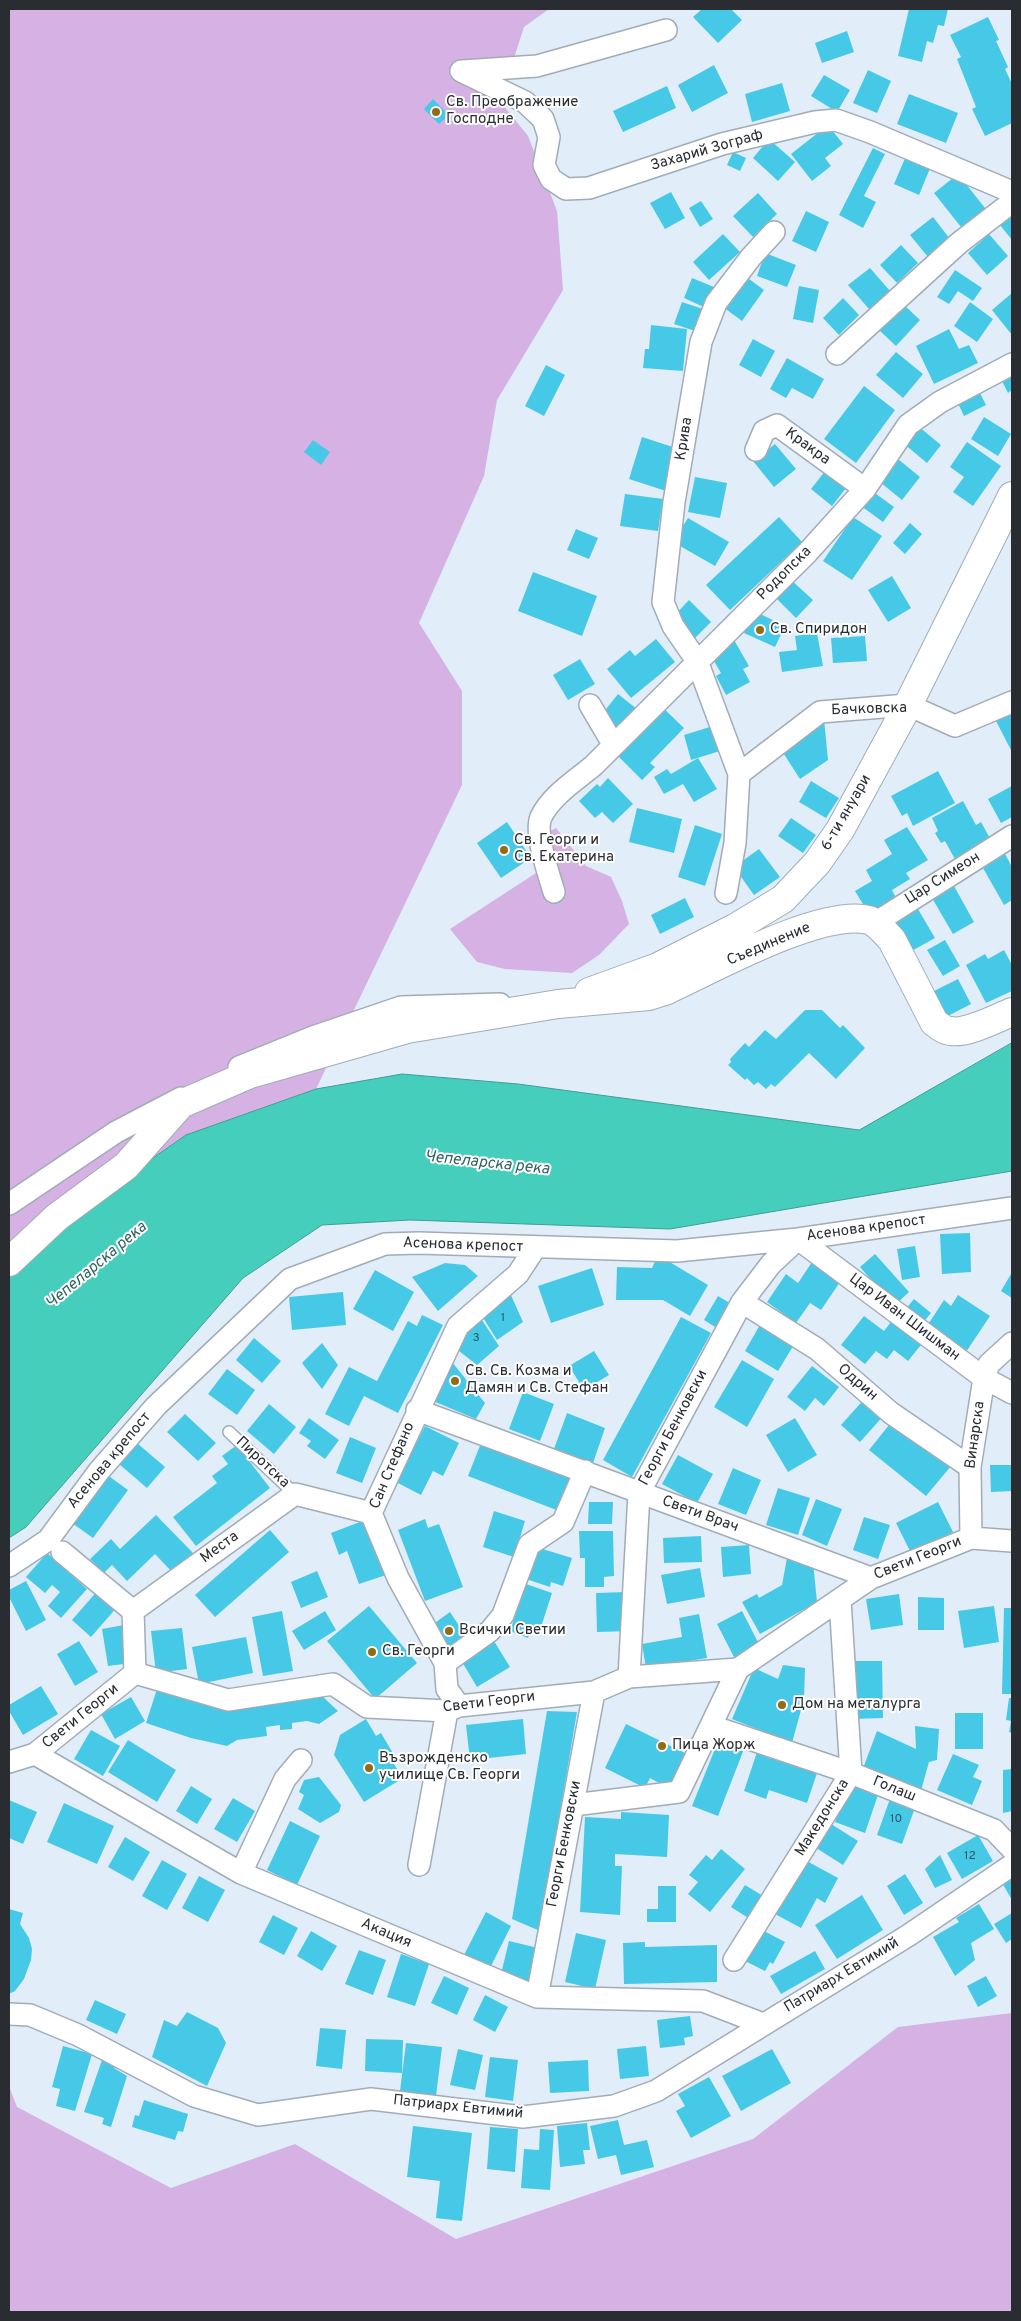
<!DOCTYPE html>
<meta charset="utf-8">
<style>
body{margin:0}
#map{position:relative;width:1021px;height:2321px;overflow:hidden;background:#e1edf9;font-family:Overpass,sans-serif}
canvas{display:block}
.frame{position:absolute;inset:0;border:10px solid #292d32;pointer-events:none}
</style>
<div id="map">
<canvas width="1021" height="2321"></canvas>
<div class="frame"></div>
</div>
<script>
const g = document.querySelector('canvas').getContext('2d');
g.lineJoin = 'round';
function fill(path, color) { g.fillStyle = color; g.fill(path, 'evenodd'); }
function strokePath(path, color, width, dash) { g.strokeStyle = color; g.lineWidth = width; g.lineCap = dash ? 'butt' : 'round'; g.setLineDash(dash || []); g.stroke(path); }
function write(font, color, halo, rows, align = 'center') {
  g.font = font + ' Overpass,sans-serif'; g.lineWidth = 4; g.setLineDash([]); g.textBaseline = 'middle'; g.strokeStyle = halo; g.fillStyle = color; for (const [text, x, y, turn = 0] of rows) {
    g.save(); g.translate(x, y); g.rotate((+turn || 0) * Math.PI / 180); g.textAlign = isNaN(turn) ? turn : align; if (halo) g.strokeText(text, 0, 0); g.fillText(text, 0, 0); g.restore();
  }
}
const green = new Path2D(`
 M9 9H549L524 27 500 101 528 136 557 211 563 290 497 400 484 476 419 623 462 691V785L316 1089 186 1135 57 1225 9 1277Z
 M556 828 586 866 611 877 622 901 629 924 599 955 572 973 505 969 477 962 450 929 536 873 545 834Z
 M1012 2013V2312H9V2086L17 2107 171 2188 295 2144 456 2239 753 2139 898 2027Z`);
const water = new Path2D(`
 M1012 1043V1171L670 1229 410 1220 322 1225 243 1278 26 1527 9 1538V1277L57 1225 186 1135 316 1089 402 1074 518 1084 859 1130Z`);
const building = new Path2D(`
 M702 9H731L742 20 718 43 693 17Z
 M909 9H948L944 26 938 25 933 43 927 41 922 62 898 56Z
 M988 17 999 40 996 41 1008 67 1005 69 1012 84V123L985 136 972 109 976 107 957 59 961 57 950 35Z
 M847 31 854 52 822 63 815 43Z
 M714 65 728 93 692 112 678 85Z
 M868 70 891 81 877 113 853 103Z
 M824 75 850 90 837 112 811 96Z
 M782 83 790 111 752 122 745 94Z
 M667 86 676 108 623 132 613 111Z
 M909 94 958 113 946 143 897 124Z
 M433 99 449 115 439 124 424 109Z
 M828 125 843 144 825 158 831 166 812 181 791 154Z
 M769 139 795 162 778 181 753 158Z
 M873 148 885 154 864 196 876 202 863 228 839 215Z
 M733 152 746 158 740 171 727 165Z
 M906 156 931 166 919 195 894 184Z
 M958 174 985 208 961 227 934 193Z
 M671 192 685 218 665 229 650 203Z
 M758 193 777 214 753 237 733 216Z
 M701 201 713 219 700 227 689 208Z
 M806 211 829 222 816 252 792 241Z
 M1012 215V240L1000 225Z
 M933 217 950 239 928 257 910 235Z
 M723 234 740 252 709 280 693 262Z
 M989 234 1008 256 987 275 968 253Z
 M901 245 918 263 897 283 880 265Z
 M765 253 796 265 787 287 757 276Z
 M870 268 890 291 869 309 848 285Z
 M955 270 982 288 973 301 958 291 949 304 937 297Z
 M745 276 764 290 742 321 723 307Z
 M692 278 714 287 706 308 684 298Z
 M799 286 819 290 813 323 793 319Z
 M1012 293V335L992 310Z
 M843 298 859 315 839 335 823 318Z
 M682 302 706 310 698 332 674 324Z
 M970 302 993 319 977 342 954 326Z
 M903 304 920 320 896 346 879 330Z
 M651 325 687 329 683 371 643 368 645 349H649Z
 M949 329 959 349 969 345 978 363 934 384 916 346Z
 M753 339 775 351 761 377 739 365Z
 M896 352 923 374 903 398 876 375Z
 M787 358 824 379 813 399 792 388 786 398 770 389Z
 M546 365 565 375 544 416 525 406Z
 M1012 371V390L1008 393 1000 377Z
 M864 386 895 410 856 463 824 439Z
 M977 387 986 405 964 416 955 397Z
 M984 417 1011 434 998 456 971 439Z
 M918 426 941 445 927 463 903 443Z
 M642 437 679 449 666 491 629 479Z
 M313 440 330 452 321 465 304 452Z
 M967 442 1001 466 973 506 953 492 964 477 950 467Z
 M775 444 796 469 774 487 753 461Z
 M893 455 920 477 902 500 875 478Z
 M829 466 850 483 832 506 811 489Z
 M695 477 727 483 720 518 688 512Z
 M868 488 894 507 883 522 857 503Z
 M625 494 663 499 658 531 620 526Z
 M779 517 802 542 730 610 706 585Z
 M853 517 882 536 852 580 823 561Z
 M688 518 729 542 715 566 673 542Z
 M910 523 922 534 905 554 893 543Z
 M576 529 598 538 589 559 567 550Z
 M533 572 597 596 582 636 518 611Z
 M892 576 911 608 888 622 868 590Z
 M789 578 813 600 796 618 773 595Z
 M689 600 711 622 693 640 672 618Z
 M754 611 785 626 775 647 744 633Z
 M817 633 823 666 782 672 779 652 797 650 795 636Z
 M865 636 867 661 833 663 831 638Z
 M656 639 675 662 631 698 607 669 630 650 635 656Z
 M734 640 749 666 743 669 750 682 726 695 716 676 721 673 710 654Z
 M580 659 595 684 568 700 553 675Z
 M618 694 637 709 618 733 599 718Z
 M658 703 684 728 650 763 655 767 642 780 612 750Z
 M1012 710V752L995 719Z
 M824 719 828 760 800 779 780 748Z
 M713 726 720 751 691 760 684 735Z
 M698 758 717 789 694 802 683 784 664 794 654 777 667 769 671 774Z
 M938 771 955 803 913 826 907 813 902 816 891 796Z
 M608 778 633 804 613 823 602 812 595 818 579 801 597 784 600 787Z
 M811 781 839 798 826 818 799 802Z
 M1012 786V817L1001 823 988 799Z
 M963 801 976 825 981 822 992 842 956 861 945 841 941 843 935 833 938 831 932 818Z
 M637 808 682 819 674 853 629 842Z
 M791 818 816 835 803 853 778 836Z
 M507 822 531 858 501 878 477 843Z
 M695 825 722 834 705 886 678 877Z
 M907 827 928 860 906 873 910 879 892 890 896 898 869 914 855 891 872 881 866 870 892 854 884 840Z
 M759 849 780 877 754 895 734 867Z
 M1005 854 1012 867V900L1004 905 983 868Z
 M954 886 974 922 953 934 932 898Z
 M685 898 694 917 660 934 651 915Z
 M915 904 935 938 908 953 889 920Z
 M945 940 960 966 943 976 927 950Z
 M1004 950 1012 965V991L986 1003 966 965 985 954 988 959Z
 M958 979 971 1004 946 1017 932 992Z
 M805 1010H822L840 1028 843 1025 865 1048 836 1079 809 1053 775 1087 771 1084 766 1089 758 1082 754 1085 747 1078 745 1080 728 1065 731 1062 730 1059 745 1043 749 1047 765 1030 776 1039Z
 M970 1233 971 1272 942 1274 940 1234Z
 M915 1246 920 1277 902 1280 897 1249Z
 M875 1254 909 1292 894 1306 860 1267Z
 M658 1255 708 1285 690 1316 663 1300H616L617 1267 652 1268Z
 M812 1262 840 1282 821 1310 810 1303 796 1323 767 1302 786 1274 798 1283Z
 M445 1263 465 1265 478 1276 438 1311 412 1277Z
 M592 1268 604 1305 551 1323 538 1286Z
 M375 1270 414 1292 393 1331 353 1309Z
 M1011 1274 1012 1275V1298L1001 1291Z
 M343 1292 346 1325 292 1330 289 1297Z
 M510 1293 523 1322 497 1340 482 1316Z
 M958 1295 990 1316 966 1352 927 1326 944 1300 951 1306Z
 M718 1296 735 1306 720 1330 704 1320Z
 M914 1299 931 1313 922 1324 905 1310Z
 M422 1315 443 1325 398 1413 364 1396 349 1426 325 1414 349 1367 377 1381 408 1321 417 1326Z
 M864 1316 884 1331 894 1318 924 1341 908 1361 894 1350 887 1359 876 1351 865 1364 841 1345Z
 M480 1317 499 1346 477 1365 454 1347 463 1331Z
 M681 1317 711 1333 632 1477 603 1460Z
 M761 1323 795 1343 778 1371 745 1351Z
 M254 1338 281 1361 262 1383 236 1360Z
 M322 1343 338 1365 322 1389 302 1363Z
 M594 1351 609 1375 584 1390 569 1366Z
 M742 1360 774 1379 747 1427 714 1407Z
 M452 1362 485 1403 476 1419 433 1401Z
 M812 1366 839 1387 824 1406 815 1398 805 1411 787 1397Z
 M227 1369 255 1390 237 1415 208 1394Z
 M523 1392 554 1404 540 1441 509 1429Z
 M867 1396 886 1413 860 1442 841 1425Z
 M269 1404 296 1427 274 1454 247 1431Z
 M567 1413 605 1428 593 1463 554 1449Z
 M185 1414 216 1443 198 1461 167 1432Z
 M309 1418 339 1440 325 1459 307 1446 311 1441 299 1433Z
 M795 1418 817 1455 788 1472 766 1435Z
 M893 1420 951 1466 926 1496 869 1450Z
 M425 1426 459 1443 443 1476 433 1471 421 1495 396 1482Z
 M350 1437 376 1448 362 1483 336 1473Z
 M483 1438 573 1474 559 1511 468 1476Z
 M137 1443 165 1467 147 1488 119 1464Z
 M237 1445 270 1488 196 1546 173 1517 217 1483 212 1476 228 1464 222 1456Z
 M678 1455 713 1474 697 1503 662 1484Z
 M990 1465H1012V1491L991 1492Z
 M733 1468 761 1480 746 1515 718 1504Z
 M106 1474 128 1490 93 1538 72 1523Z
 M778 1488 810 1498 798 1535 766 1525Z
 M816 1499 842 1509 827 1546 802 1535Z
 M589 1502H613L612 1524H588Z
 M938 1502 953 1532 911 1553 896 1523Z
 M494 1511 525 1521 514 1557 483 1547Z
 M156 1515 193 1553 172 1572 155 1554 127 1581 112 1565 104 1573 90 1559 111 1539 120 1549Z
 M864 1517 890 1525 878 1559 853 1550Z
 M425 1519 428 1528 439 1524 463 1587 425 1601 398 1530Z
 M365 1520 386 1575 359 1584 347 1551 339 1555 331 1533Z
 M270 1530 289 1552 215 1617 195 1595Z
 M579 1531H613L614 1576 604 1577V1587H585V1558H580Z
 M701 1536 702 1562 664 1563 663 1538Z
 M749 1545 751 1574 723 1577 721 1547Z
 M536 1547 572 1558 563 1586 551 1582 550 1587 526 1579Z
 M47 1553 87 1589 61 1618 48 1606 60 1592 52 1585 45 1593 26 1577Z
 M787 1558 813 1562 817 1602 760 1634 742 1602 757 1594 759 1598 782 1585Z
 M700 1568 705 1597 667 1604 661 1575Z
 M317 1571 328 1597 301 1608 291 1582Z
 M26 1581 46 1620 26 1631 9 1597V1590Z
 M526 1584 552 1593 540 1630 532 1627 528 1638 510 1631Z
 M99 1589 118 1606 91 1637 72 1620Z
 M627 1592 629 1631 597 1632 596 1593Z
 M899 1594 903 1625 871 1630 866 1599Z
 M918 1597 944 1598V1630H918Z
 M369 1606 417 1663 375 1699 327 1641Z
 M994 1606 999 1642 964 1648 958 1611Z
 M1004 1608H1012V1694H1002Z
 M282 1611 293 1671 263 1676 252 1617Z
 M325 1611 336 1630 304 1650 292 1631Z
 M742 1611 760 1646 735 1659 717 1624Z
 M450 1612 466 1636 449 1649 432 1625Z
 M699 1614 707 1658 646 1668 642 1644 682 1637 679 1618Z
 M124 1625 131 1663 108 1666 102 1629Z
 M182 1628 187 1669 156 1673 151 1631Z
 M246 1637 253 1673 199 1684 192 1647Z
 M79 1641 98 1672 75 1686 57 1654Z
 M494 1641 510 1667 477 1687 461 1660Z
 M851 1661H882L883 1718 852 1719Z
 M783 1665 805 1668 804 1699 792 1743 732 1719 754 1668 778 1679Z
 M41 1686 58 1714 23 1735 9 1711V1705Z
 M158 1686 321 1695 338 1711 319 1724 307 1721 292 1723V1729L280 1730V1725L266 1727 267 1736 237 1740 227 1746 191 1738 146 1723Z
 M131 1697 145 1721 115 1739 101 1714Z
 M1009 1698H1012V1733L1009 1732 1011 1721 1006 1720Z
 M547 1711 577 1712 540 1931 512 1919Z
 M955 1713H983V1749H955Z
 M366 1719 376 1736 381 1733 394 1755 390 1758 403 1778 364 1802 334 1755 340 1735Z
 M523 1719 526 1754 470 1760 466 1725Z
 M626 1724 687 1754 670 1789 650 1778 645 1788 605 1768Z
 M915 1726 939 1729 937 1760 929 1762 920 1794 862 1771 877 1731 916 1749Z
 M91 1730 120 1746 103 1776 74 1759Z
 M719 1739 744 1749 718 1816 692 1806Z
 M128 1740 176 1770 157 1802 108 1772Z
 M757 1752 817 1773 807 1803 769 1790 766 1799 744 1791Z
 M953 1754 979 1765 973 1777 982 1781 972 1805 937 1790Z
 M1012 1769V1811L1003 1813V1770Z
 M319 1777 341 1805 339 1812 320 1823 298 1809 304 1795 299 1792 304 1780Z
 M849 1782 879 1792 865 1833 835 1822Z
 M191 1786 212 1799 197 1824 176 1811Z
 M891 1796 916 1805 902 1844 877 1835Z
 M233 1798 255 1811 237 1842 214 1829Z
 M9 1800 37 1812 23 1844 9 1838Z
 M64 1803 114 1826 97 1864 47 1842Z
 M621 1812 669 1815 667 1857 615 1854V1866H622L620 1915 580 1912 585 1817 621 1819Z
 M290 1821 320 1836 297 1885 267 1870Z
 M828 1822 858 1841 843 1865 813 1846Z
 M978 1835 993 1861 962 1879 947 1853Z
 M125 1837 150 1852 133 1881 108 1867Z
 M721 1849 745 1869 710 1912 688 1894 698 1882 689 1875 706 1855 712 1860Z
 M940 1855 952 1880 935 1888 925 1869Z
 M162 1860 187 1874 167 1910 142 1896Z
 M805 1860 838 1878 825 1903 817 1898 801 1928 775 1914Z
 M905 1874 923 1903 904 1915 887 1886Z
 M1012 1875V1900L1001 1881Z
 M199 1876 225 1890 208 1922 182 1908Z
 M745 1885 763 1896 750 1919 731 1907Z
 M658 1886H676V1922H647V1909H658Z
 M862 1895 883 1930 837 1959 815 1925Z
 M979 1904 994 1929 971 1943 975 1960 955 1976 933 1937 959 1922 956 1918Z
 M9 1909 23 1913 20 1924 29 1938 32 1949 31 1960 24 1979 15 1991 9 1994Z
 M486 1912 511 1926 490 1968 464 1955Z
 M1012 1913V1939L1006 1943 994 1924Z
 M273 1915 298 1928 284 1955 259 1942Z
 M762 1930 785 1942 773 1964 770 1962 765 1971 745 1961Z
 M311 1931 337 1946 322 1971 297 1956Z
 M576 1933 606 1940 595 1989 565 1982Z
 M509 1941 538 1948 530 1981 501 1974Z
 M645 1942V1947L717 1945V1982L624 1984 623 1943Z
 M359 1950 386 1960 373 1995 345 1984Z
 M815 1951 825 1969 781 1994 770 1976Z
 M401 1954 429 1964 415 2006 387 1997Z
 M444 1976 469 1988 457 2015 431 2003Z
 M986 1976 997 1996 978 2007 967 1986Z
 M485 1995 508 2007 495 2032 473 2020Z
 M95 2000 126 2014 117 2034 86 2020Z
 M187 2012 218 2028 226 2043 207 2086 152 2057 164 2020 177 2026Z
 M690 2016 693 2036 684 2038 685 2045 660 2048 657 2020Z
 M320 2028 346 2030 342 2069 316 2066Z
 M366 2039 403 2040 402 2073 365 2071Z
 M406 2043 442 2047 436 2096 400 2091Z
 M63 2046 92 2054 75 2111 56 2106 60 2089 52 2087Z
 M646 2046 649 2076 620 2079 617 2049Z
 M458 2049 483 2055 475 2090 450 2085Z
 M772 2049 791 2083 741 2111 722 2076Z
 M490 2057 518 2060 513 2101 485 2097Z
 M102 2060 115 2065 114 2068 127 2076 111 2127 102 2124 104 2118 84 2112Z
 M588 2060 589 2091 550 2093 548 2062Z
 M709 2077 731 2116 691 2138 676 2111 685 2106 678 2094Z
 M144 2100 188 2114 183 2132 178 2131 175 2140 132 2127 135 2115 139 2116Z
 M618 2120 624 2145 647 2140 654 2167 621 2175 616 2155 598 2159 590 2126Z
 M587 2123 590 2150H583L585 2164 560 2167 557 2126Z
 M413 2126 472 2133 462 2221 436 2218 440 2181 407 2177Z
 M490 2127 518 2129 515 2172 487 2169Z
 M540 2129 554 2130 550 2190 521 2188 524 2149 539 2150Z`);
const lane = new Path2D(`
 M229 1432 295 1494`);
const street = new Path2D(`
 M461 71 525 102 543 119 549 137 544 165 551 179 566 189 589 188 722 144 815 122 836 120 870 132 1012 192
 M463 71 537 66 666 30
 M837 354 959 243 1012 202
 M756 450 764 431 777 425 865 489
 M590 705 613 744
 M739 774 820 712 908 705 955 726 1012 702
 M554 892C549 875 534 833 541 817 551 796 576 780 593 766L807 553 865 489 908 425 940 402 1012 364
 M726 893 735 843 739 774 697 661 673 626 663 602 674 502 701 342 716 303 751 257 774 232
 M875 923 1012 836
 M239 1067 313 1037 401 1007 500 1004
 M9 1204 116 1132 181 1098
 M742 1302 817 1349 891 1413 970 1467
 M417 1410 871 1578
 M971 1538 970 1467 984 1378 989 1364 1012 1343
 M62 1552 133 1611
 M9 1566 48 1540 99 1471 156 1406 290 1279 385 1244 419 1243 677 1251 798 1239 1012 1208
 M445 1663 490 1631 503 1615 529 1545 563 1522 585 1471
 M135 1673 133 1611 295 1494 371 1513
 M629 1677 639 1493 742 1302 771 1264 798 1239 984 1378 1012 1393
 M459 1706 447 1689 445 1663 398 1578 371 1513 458 1326 518 1274 535 1248
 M711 1726 851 1773 994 1830 1012 1849
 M35 1754 241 1873 537 1997 703 2001 763 2024
 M9 1762 35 1754 135 1673 228 1700 333 1684 367 1707 447 1711 459 1706 594 1692 629 1677 738 1669 871 1578 971 1538 1012 1541
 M573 1805 679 1792 738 1669
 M419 1865 447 1711
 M241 1873 285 1779 301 1760
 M734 1960 851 1773 840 1600
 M537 1997 594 1692
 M9 2014 30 2015 78 2035 194 2096 258 2115 371 2099 523 2117 614 2106 656 2091 909 1935 1012 1865`);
const secondary = new Path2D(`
 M589 992 658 967 735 928 783 899 817 863 840 830 908 705 1012 496
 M9 1262 57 1217 126 1166 181 1104 250 1074 407 1029 558 1004 649 996 665 991C711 970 821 908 869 920 878 923 885 933 892 940L934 1022C939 1026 945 1031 951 1031 967 1034 997 1018 1012 1012`);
const markers = [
 [436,112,5,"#916c12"],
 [760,630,5,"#916c12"],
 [504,850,5,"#916c12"],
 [455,1381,5,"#916c12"],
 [449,1631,5,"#916c12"],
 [372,1652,5,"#916c12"],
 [782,1705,5,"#916c12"],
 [662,1746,5,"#916c12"],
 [369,1768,5,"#916c12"]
];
const numberNames = [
 ["1",503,1319],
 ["3",476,1339],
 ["10",896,1820],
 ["12",970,1857]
];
const poiNames = [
 ["Св. Преображение",446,103],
 ["Господне",446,120],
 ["Св. Спиридон",770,630],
 ["Св. Георги и",514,841],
 ["Св. Екатерина",514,858],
 ["Св. Св. Козма и",465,1372],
 ["Дамян и Св. Стефан",465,1389],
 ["Всички Светии",459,1631],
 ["Св. Георги",382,1652],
 ["Дом на металурга",792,1705],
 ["Пица Жорж",672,1746],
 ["Възрожденско",379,1759],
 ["училище Св. Георги",379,1776]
];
const streetNames = [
 ["Захарий Зограф",707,151,-16],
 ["Крива",685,439,-81],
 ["Кракра",807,447,36],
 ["Родопска",785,574,-45],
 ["Бачковска",869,710,-2],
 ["6-ти януари",847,813,-60],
 ["Цар Симеон",943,879,-32],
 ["Съединение",769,945,-23],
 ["Асенова крепост",866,1229,-8],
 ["Асенова крепост",463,1246,2],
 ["Цар Иван Шишман",904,1318,37],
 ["Одрин",857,1383,41],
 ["Георги Бенковски",674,1428,-62],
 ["Винарска",976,1435,-82],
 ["Асенова крепост",110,1461,-50],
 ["Пиротска",262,1463,43],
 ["Сан Стефано",393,1466,-67],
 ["Свети Врач",700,1515,20],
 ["Места",220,1548,-36],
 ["Свети Георги",918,1559,-22],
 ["Свети Георги",489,1703,-7],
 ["Свети Георги",81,1717,-39],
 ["Голаш",894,1790,22],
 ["Македонска",823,1818,-58],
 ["Георги Бенковски",565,1844,-79],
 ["Акация",386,1934,23],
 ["Патриарх Евтимий",842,1976,-31],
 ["Патриарх Евтимий",458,2108,6]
];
const waterNames = [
 ["Чепеларска река",487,1164,6],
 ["Чепеларска река",97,1266,-40]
];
fill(green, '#d5b1e4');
fill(water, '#46cebd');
strokePath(water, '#3d9e93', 1);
fill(building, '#46c9e7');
strokePath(lane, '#a1acb7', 14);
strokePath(street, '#a1acb7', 24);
strokePath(secondary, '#a1acb7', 30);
strokePath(lane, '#fff', 11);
strokePath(street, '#fff', 21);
strokePath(secondary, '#fff', 28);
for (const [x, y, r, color] of markers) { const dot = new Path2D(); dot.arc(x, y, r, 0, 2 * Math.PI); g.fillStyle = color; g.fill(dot); strokePath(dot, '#fff', 2); }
write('12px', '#30545f', null, numberNames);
write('15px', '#292d32', '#fff', poiNames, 'left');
write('15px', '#292d32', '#fff', streetNames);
write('italic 16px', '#2c635b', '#fff', waterNames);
</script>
